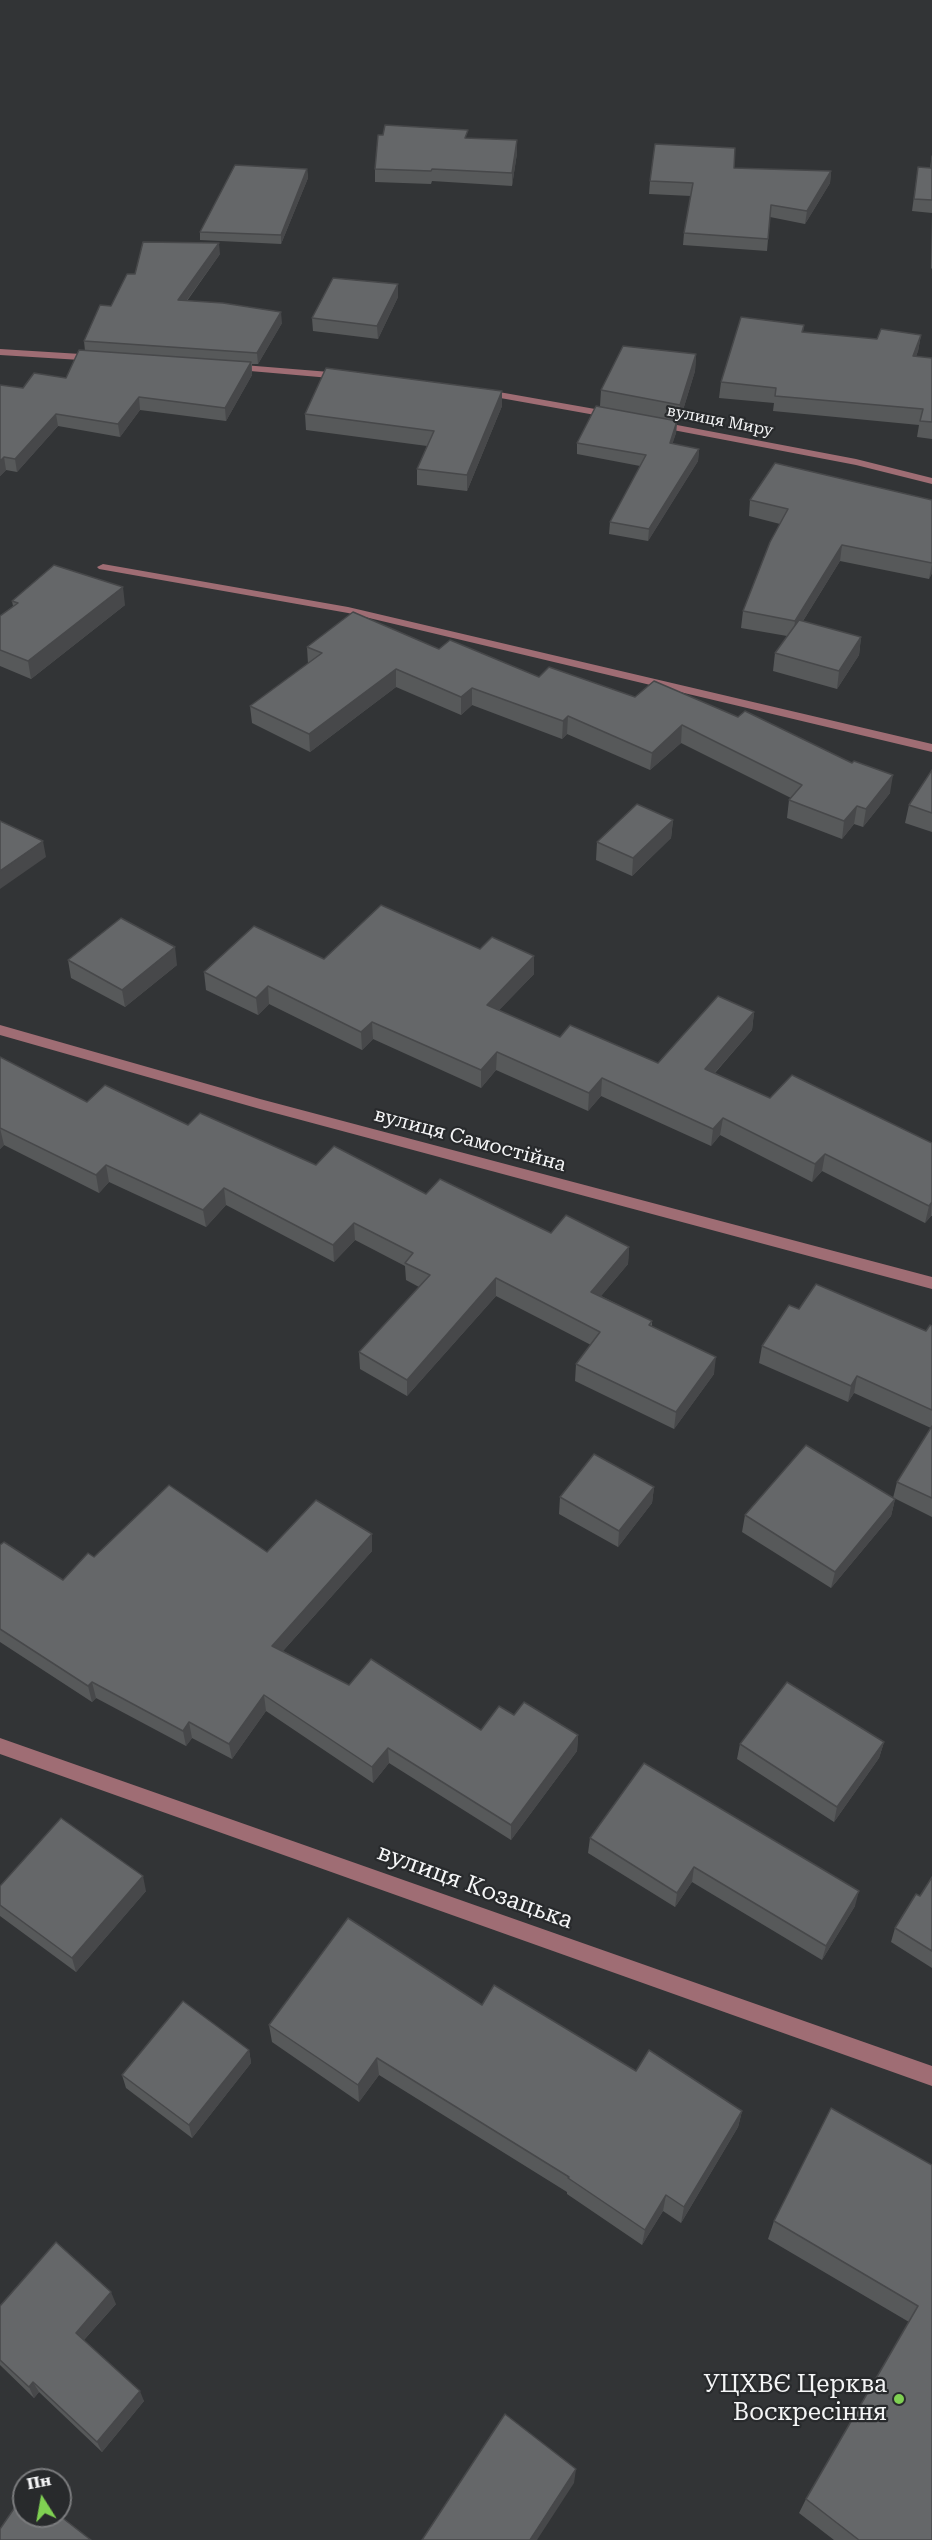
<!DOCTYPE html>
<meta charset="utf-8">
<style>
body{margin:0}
#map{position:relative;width:932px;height:2540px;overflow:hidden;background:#323436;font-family:"Roboto Serif",serif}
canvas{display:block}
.north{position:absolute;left:12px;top:2468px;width:60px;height:60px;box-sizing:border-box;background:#282a2c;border:2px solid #7a7b7d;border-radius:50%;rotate:349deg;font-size:16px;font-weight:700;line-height:24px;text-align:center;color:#f4f5f6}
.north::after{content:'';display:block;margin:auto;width:21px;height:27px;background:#7fd052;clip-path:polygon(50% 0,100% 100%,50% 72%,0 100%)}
</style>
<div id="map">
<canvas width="932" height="2540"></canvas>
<div class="north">Пн</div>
</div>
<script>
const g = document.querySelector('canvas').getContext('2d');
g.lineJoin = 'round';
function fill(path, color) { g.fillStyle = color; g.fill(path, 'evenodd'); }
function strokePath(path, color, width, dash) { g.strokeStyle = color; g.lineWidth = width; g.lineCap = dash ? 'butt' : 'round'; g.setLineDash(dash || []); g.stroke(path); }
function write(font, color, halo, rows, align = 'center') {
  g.font = font + ' "Roboto Serif",serif'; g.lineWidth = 4.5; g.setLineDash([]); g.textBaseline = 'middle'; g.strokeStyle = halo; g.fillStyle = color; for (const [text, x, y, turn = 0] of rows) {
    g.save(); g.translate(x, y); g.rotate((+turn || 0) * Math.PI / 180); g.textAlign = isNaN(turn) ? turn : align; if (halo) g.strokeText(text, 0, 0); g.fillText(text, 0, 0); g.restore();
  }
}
const minor = new Path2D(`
 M0 349 97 355 102 358 97 361 0 355Z
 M231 364 342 373 347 376 342 379 227 369 226 367Z
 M482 389 612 412 617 415 612 418 478 394 477 392Z
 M656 421 856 459 932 478V484L856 465 652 426V422Z
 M103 564 348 607 932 744V752L348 613 99 569 97 567Z
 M0 1025 260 1099 932 1277V1289L260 1109 0 1035Z
 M0 1738 932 2066V2086L0 1754Z`);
const wall = new Path2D(`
 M468 138 517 153 512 186 432 181 431 184 375 182V169Z
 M932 156V269L931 268 932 213 912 211 918 167 930 168Z
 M734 168 831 171 830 183 805 224 770 217 767 251 683 245 684 233 691 196 649 194 650 181Z
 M307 169 308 178 281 244 200 240V232Z
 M220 254 187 301 282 323 258 364H252V375L226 421 140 410 120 437 58 426 17 472 6 470 0 476V385L23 388 66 378 85 351 84 341 135 274Z
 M398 297 378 339 313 331 312 318Z
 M804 325 803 332 877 339 921 335 918 351 916 356 932 358V439L917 437 919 425 773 411 774 403 719 398 721 382Z
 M696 354 695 371 679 423 677 422 676 433 672 444 699 449 698 461 648 541 609 534 610 522 640 466 577 454V443L600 406 601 390Z
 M502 391V406L467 491 417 485V469L427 446 306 430 305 414Z
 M750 500H932V573L929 579 840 561 803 621 861 637 859 655 837 689 773 671 775 653 787 636 741 628 743 611 780 524 749 516Z
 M12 601 125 605 31 679 0 666V616L13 606Z
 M307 647 439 649 539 677 890 793 863 827 854 824 842 839 787 818 789 800 791 798 681 743 650 770 567 734 562 739 472 705 461 715 396 687 310 752 252 723 250 706 308 664Z
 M932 770V832L905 823 909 805Z
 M673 820 671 838 632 876 596 860 597 842Z
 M480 949 534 956V974L499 1010 560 1037 658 1063 754 1012 752 1030 715 1073 770 1098 932 1143V1216H931L925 1223 822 1171 812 1182 720 1135 711 1146 601 1096 588 1111 496 1070 481 1088 373 1039 362 1050 269 1004 258 1015 206 990 204 972 324 959Z
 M68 960 177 965 125 1007 71 978Z
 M0 1057 87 1102 188 1125 316 1165 426 1194 551 1233 629 1247 628 1264 601 1296 652 1321V1326L714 1374 674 1429 575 1381 576 1364 591 1345 496 1296 407 1396 360 1369 359 1352 419 1287 406 1280 405 1266 355 1240 334 1262 226 1205 206 1227 109 1182 99 1193 4 1145 0 1149Z
 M799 1309 926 1331 932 1326V1517L894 1498 895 1499 891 1516 831 1588 742 1532 745 1515 893 1498 897 1482 931 1428 854 1393 848 1402 759 1363 762 1346Z
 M654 1487 652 1503 618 1547 559 1514 560 1497Z
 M0 1545 63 1580 94 1557 267 1552 372 1551 283 1651 349 1685 481 1730 514 1715 578 1735 577 1751 511 1840 389 1763 373 1783 266 1711 232 1759 192 1738 186 1746 96 1698 92 1702 0 1642Z
 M884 1742 879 1758 834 1822 737 1759 740 1744Z
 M590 1838 855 1906 822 1960 692 1882 675 1907 588 1853Z
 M932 1877V1968L891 1942 895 1928 920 1896Z
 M0 1886 146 1891 76 1972 0 1916Z
 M482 2005 636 2071 742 2111 738 2127 681 2223 663 2211 642 2245 567 2194V2192L379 2075 359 2102 272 2042 269 2025Z
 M249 2050 251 2063 192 2138 126 2088 122 2075Z
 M932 2165V2540H834L799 2513 806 2499 909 2322 768 2239 774 2221Z
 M116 2304 84 2340 144 2401 102 2452 39 2392 34 2398 0 2365V2306Z`);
const shadedWall = new Path2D(`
 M517 140V153L512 186V173Z
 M307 169 308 178 281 244V235Z
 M831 171 830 183 805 224 807 211Z
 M219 243 220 254 179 311 178 300Z
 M398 284V297L378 339 377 326Z
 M281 312 282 323 258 364 257 353Z
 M921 335 918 351 911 372 913 356Z
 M696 354 695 371 679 423 680 405Z
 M251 362 252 375 226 421 225 408Z
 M502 391V406L467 491V475Z
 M139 397 140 410 120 437 118 424Z
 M56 414 58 426 17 472 15 459Z
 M677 421 676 433 669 455 670 443Z
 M699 449 698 461 648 541 649 529Z
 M4 457 6 470 0 476V461Z
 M842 545 840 561 793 637 795 621Z
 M932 563V573L929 579Z
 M123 587 125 605 31 679 28 661Z
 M861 637 859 655 837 689 839 671Z
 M396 669V687L310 752 309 734Z
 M472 688V705L461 715V697Z
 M568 716 567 734 562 739 563 721Z
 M682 725 681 743 650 770 652 753Z
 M893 775 890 793 863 827 866 809Z
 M857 806 854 824 842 839 844 821Z
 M673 820 671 838 632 876 633 858Z
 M43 841 46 857 0 889V871Z
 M175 947 177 965 125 1007 122 990Z
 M534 956V974L487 1023V1005Z
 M268 986 269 1004 258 1015 256 998Z
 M754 1012 752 1030 703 1086 705 1069Z
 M372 1022 373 1039 362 1050 361 1032Z
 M497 1052 496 1070 481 1088V1070Z
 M602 1078 601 1096 588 1111 589 1093Z
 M723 1118 720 1135 711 1146 713 1129Z
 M0 1128 4 1145 0 1149Z
 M825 1154 822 1171 812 1182 815 1164Z
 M106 1165 109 1182 99 1193 96 1175Z
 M224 1188 226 1205 206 1227 203 1210Z
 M932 1202 931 1216 925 1223 929 1206Z
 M354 1223 355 1240 334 1262 333 1245Z
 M629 1247 628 1264 590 1309 591 1292Z
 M496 1278V1296L407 1396V1380Z
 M716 1357 714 1374 674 1429 676 1412Z
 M857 1376 854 1393 848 1402 851 1386Z
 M654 1487 652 1503 618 1547 619 1531Z
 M895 1499 891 1516 831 1588 835 1572Z
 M372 1534V1551L274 1661 272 1646Z
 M92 1682 96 1698 92 1702 88 1686Z
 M264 1695 266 1711 232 1759 229 1744Z
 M189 1722 192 1738 186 1746 183 1731Z
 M578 1735 577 1751 511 1840V1825Z
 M884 1742 879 1758 834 1822 837 1807Z
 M388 1748 389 1763 373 1783 372 1767Z
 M694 1867 692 1882 675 1907 677 1893Z
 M143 1876 146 1891 76 1972 72 1958Z
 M859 1891 855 1906 822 1960 826 1946Z
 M249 2050 251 2063 192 2138 189 2125Z
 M377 2058 379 2075 359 2102 358 2085Z
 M742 2111 738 2127 681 2223 684 2207Z
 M666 2195 663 2211 642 2245 645 2230Z
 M111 2292 116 2304 81 2343 76 2333Z
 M33 2382 39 2392 34 2398 29 2387Z
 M140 2391 144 2401 102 2452 97 2442Z
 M576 2469 574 2483 537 2540H530Z`);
const building = new Path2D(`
 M385 125 468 130 465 138 517 140 512 173 432 169 431 171 375 169 378 135H383Z
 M655 144 735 148 734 168 831 171 807 211 771 205 768 239 684 233 693 183 650 181Z
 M932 156V200L914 199 918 167 931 168Z
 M235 165 307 169 281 235 200 232Z
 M143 242 219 243 178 300 223 303 281 312 257 353 84 341 100 305 111 306 127 274H135Z
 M333 278 398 284 377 326 312 318Z
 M741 317 804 325 802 332 877 339 881 329 921 335 913 356 932 358V422L920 421 923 409 775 396 776 388 721 382Z
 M623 346 696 354 680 405 601 390Z
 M79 350 251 362 225 408 139 397 118 424 56 414 15 459 4 457 0 461V385L23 388 34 373 66 378Z
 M326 368 502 391 467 475 417 469 434 431 305 414Z
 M596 406 677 421 670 443 699 449 649 529 610 522 646 455 577 443Z
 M775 463 932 500V563L842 545 795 621 743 611 770 542 788 509 750 500Z
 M54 565 123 587 28 661 0 650V616L18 603 12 601Z
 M353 612 439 649 450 640 539 677 549 667 635 697 654 681 738 717 745 711 852 763 854 761 893 775 866 809 857 806 844 821 789 800 802 785 682 725 652 753 568 716 563 721 472 688 461 697 396 669 309 734 250 706 322 653 307 647Z
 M799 620 861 637 839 671 775 653Z
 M932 770V813L909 805Z
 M637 804 673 820 633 858 597 842Z
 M0 821 43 841 0 871Z
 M381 905 480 949 492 937 534 956 487 1005 560 1037 570 1025 658 1063 718 996 754 1012 705 1069 770 1098 792 1075 932 1143V1202L929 1206 825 1154 815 1164 723 1118 713 1129 602 1078 589 1093 497 1052 481 1070 372 1022 361 1032 268 986 256 998 204 972 254 926 324 959Z
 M121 918 175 947 122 990 68 960Z
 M0 1057 87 1102 105 1085 188 1125 200 1113 316 1165 334 1146 426 1194 440 1179 551 1233 566 1215 629 1247 591 1292 652 1321 649 1325 716 1357 676 1412 576 1364 600 1332 496 1278 407 1380 359 1352 430 1275 405 1263 413 1253 354 1223 333 1245 224 1188 203 1210 106 1165 96 1175 0 1128Z
 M816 1284 926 1331 930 1325 932 1326V1410L857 1376 851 1386 762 1346 789 1305 799 1309Z
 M932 1426V1498L897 1482Z
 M806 1445 895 1499 835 1572 745 1515Z
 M594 1454 654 1487 619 1531 560 1497Z
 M169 1485 267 1552 316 1500 372 1534 272 1646 349 1685 371 1659 481 1730 499 1706 514 1715 524 1702 578 1735 511 1825 388 1748 372 1767 264 1695 229 1744 189 1722 183 1731 92 1682 88 1686 0 1629V1545L4 1542 63 1580 88 1553 94 1557Z
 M787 1682 884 1742 837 1807 740 1744Z
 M644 1763 859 1891 826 1946 694 1867 677 1893 590 1838Z
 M61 1818 143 1876 72 1958 0 1905V1886Z
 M932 1877V1951L895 1928 916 1894 920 1896Z
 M348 1918 482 2005 494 1985 636 2071 649 2050 742 2111 684 2207 666 2195 645 2230 568 2178 569 2177 377 2058 358 2085 269 2025Z
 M183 2001 249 2050 189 2125 122 2075Z
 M831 2108 932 2165V2540H859L806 2499 918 2306 774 2221Z
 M56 2242 111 2292 76 2333 140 2391 97 2442 33 2382 29 2387 0 2360V2306Z
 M505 2414 576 2469 530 2540H422Z
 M24 2494V2516H60L91 2540H0V2529Z`);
const markers = [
 [899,2399,6,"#7fd052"]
];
const farStreetnames = [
 ["вулиця Миру",720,421,11]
];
const streetNames = [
 ["вулиця Самостійна",470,1140,15]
];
const nearStreetnames = [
 ["вулиця Козацька",475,1887,20]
];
const nearPoinames = [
 ["УЦХВЄ Церква",887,2385],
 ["Воскресіння",887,2413]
];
fill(minor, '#9f6d74');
fill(wall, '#57595a');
fill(shadedWall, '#47484a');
fill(building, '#656769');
strokePath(building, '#47484a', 1.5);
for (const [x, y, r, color] of markers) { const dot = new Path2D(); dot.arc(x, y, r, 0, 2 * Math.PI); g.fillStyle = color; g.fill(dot); strokePath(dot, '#282a2c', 2); }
write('16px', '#f4f5f6', '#282a2c', farStreetnames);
write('20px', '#f4f5f6', '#282a2c', streetNames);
write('24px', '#f4f5f6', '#282a2c', nearStreetnames);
write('24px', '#f4f5f6', '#282a2c', nearPoinames, 'right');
</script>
